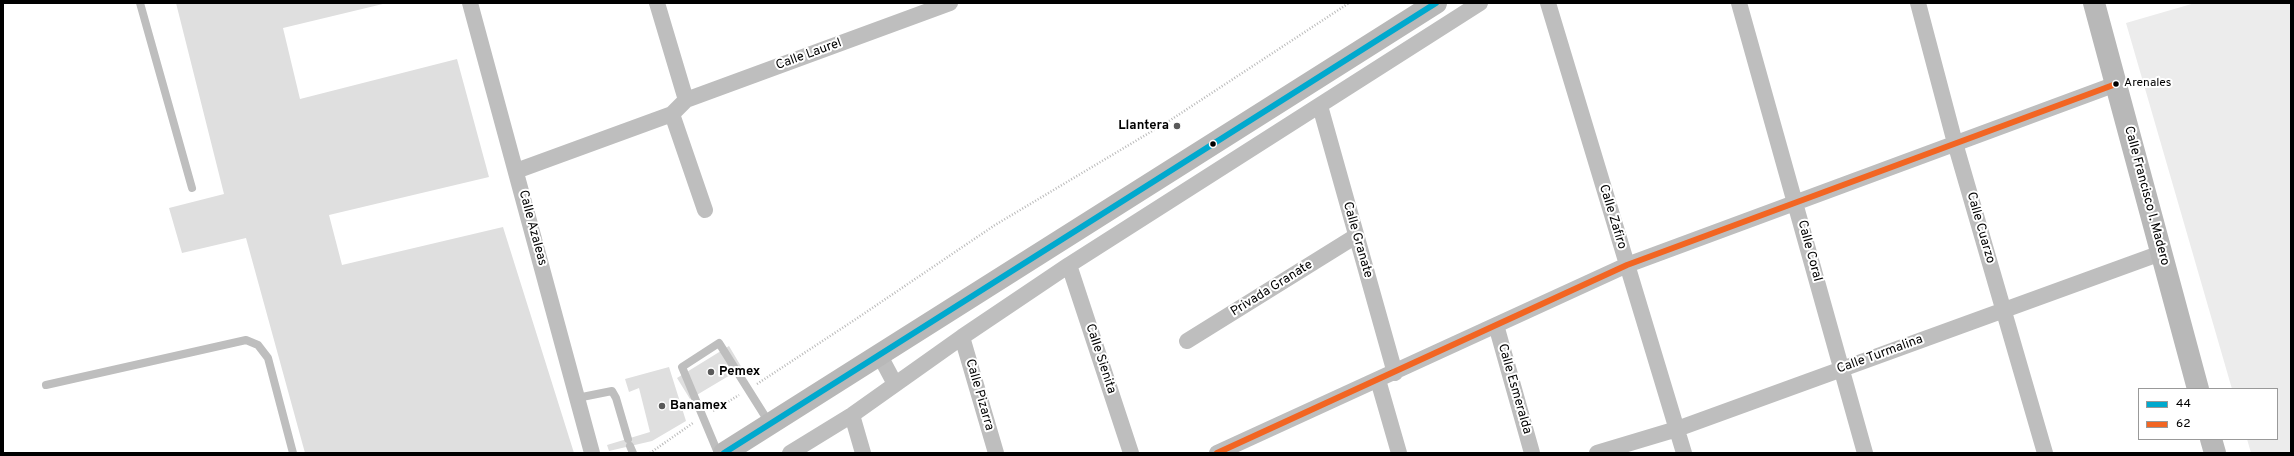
<!DOCTYPE html>
<style>
body{margin:0}
#map{position:relative;width:2294px;height:456px;overflow:hidden;background:#fff;font-family:Overpass,sans-serif}
canvas{display:block}
.frame{position:absolute;inset:0;border:4px solid #000;pointer-events:none}
.legend{position:absolute;left:2138px;top:388px;width:140px;height:52px;box-sizing:border-box;background:#fff;border:1px solid #999;margin:0;padding:5px 7px;list-style:none;font-size:12px;color:#000}
.legend li{display:flex;align-items:center;gap:8px;height:20px}
.legend b{width:20px;border:1px solid #999}
</style>
<div id="map">
<canvas width="2294" height="456"></canvas>
<div class="frame"></div>
<ul class="legend">
<li><b style="height:5px;background:#00a9ce"></b>44</li>
<li><b style="height:5px;background:#f26522"></b>62</li>
</ul>
</div>
<script>
const g = document.querySelector('canvas').getContext('2d');
g.lineJoin = 'round';
function fill(path, color) { g.fillStyle = color; g.fill(path, 'evenodd'); }
function strokePath(path, color, width, dash) { g.strokeStyle = color; g.lineWidth = width; g.lineCap = dash ? 'butt' : 'round'; g.setLineDash(dash || []); g.stroke(path); }
function write(font, color, halo, rows, align = 'center') {
  g.font = font + ' Overpass,sans-serif'; g.lineWidth = 4; g.setLineDash([]); g.textBaseline = 'middle'; g.strokeStyle = halo; g.fillStyle = color; for (const [text, x, y, turn = 0] of rows) {
    g.save(); g.translate(x, y); g.rotate((+turn || 0) * Math.PI / 180); g.textAlign = isNaN(turn) ? turn : align; if (halo) g.strokeText(text, 0, 0); g.fillText(text, 0, 0); g.restore();
  }
}
const green = new Path2D(`
 M2195 3H2291V453H2251L2247 439H2277V389H2232L2126 23Z`);
const building = new Path2D(`
 M176 3H387L283 28 300 99 457 59 489 177 329 215 342 265 503 227 574 453H305L246 238 182 253 169 208 224 194Z
 M729 346 742 368 690 399 677 378Z
 M669 367 686 421 652 441 609 451 607 445 650 432 639 388 629 392 625 379Z`);
const path = new Path2D(`
 M757 384 856 319 995 225 1169 121 1349 3
 M713 411 739 395
 M650 453 693 423`);
const lane = new Path2D(`
 M140 3 192 188
 M46 385 246 340 258 345 268 358 293 453
 M577 398 612 391 616 398 628 439
 M630 446 633 453
 M718 453 682 367 719 343 770 424`);
const street = new Path2D(`
 M470 3 592 453
 M657 3 686 100
 M1548 3 1684 453
 M1739 3 1865 453
 M1918 3 1955 143 2045 453
 M1320 106 1395 373
 M672 114 705 210
 M516 171 672 114 686 100 950 3
 M1069 265 1131 453
 M1496 325 1532 453
 M962 337 996 453
 M1187 341 1356 236
 M879 354 895 384
 M1378 380 1399 453
 M852 415 863 453
 M790 453 852 415 962 337 1069 265 1480 3
 M1217 453 1627 265 2116 84
 M1597 453 1677 429 2161 253`);
const secondary = new Path2D(`
 M2094 3 2198 389
 M2211 439 2215 453
 M724 453 1436 3`);
const bus1 = new Path2D(`
 M724 453 1436 3`);
const bus2 = new Path2D(`
 M1217 453 1627 265 2116 84`);
const markers = [
 [2116,84,3.5,"#000"],
 [1177,126,4,"#595959"],
 [1213,144,3.5,"#000"],
 [711,372,4,"#595959"],
 [662,406,4,"#595959"]
];
const busNames = [
 ["Arenales",2124,84]
];
const streetNames = [
 ["Calle Laurel",809,55,-20],
 ["Calle Francisco I. Madero",2146,196,75],
 ["Calle Zafiro",1612,217,73],
 ["Calle Azaleas",532,228,75],
 ["Calle Cuarzo",1980,228,74],
 ["Calle Granate",1357,240,74],
 ["Calle Coral",1809,251,75],
 ["Privada Granate",1272,289,-32],
 ["Calle Turmalina",1880,355,-20],
 ["Calle Sienita",1100,359,72],
 ["Calle Esmeralda",1514,389,74],
 ["Calle Pizarra",979,395,74]
];
const poiNames = [
 ["Llantera",1169,126,"right"],
 ["Pemex",719,372],
 ["Banamex",670,406]
];
fill(green, '#ececec');
fill(building, '#dfdfdf');
strokePath(path, '#b9b9b9', 2.5, [1, 2]);
strokePath(lane, '#bebebe', 8);
strokePath(street, '#bebebe', 16);
strokePath(secondary, '#b8b8b8', 22);
strokePath(bus1, '#00a9ce', 6);
strokePath(bus2, '#f26522', 6);
for (const [x, y, r, color] of markers) { const dot = new Path2D(); dot.arc(x, y, r, 0, 2 * Math.PI); g.fillStyle = color; g.fill(dot); strokePath(dot, '#fff', 1.5); }
write('12px', '#000', '#fff', busNames, 'left');
write('13px', '#000', '#fff', streetNames);
write('bold 13px', '#000', '#fff', poiNames, 'left');
</script>
